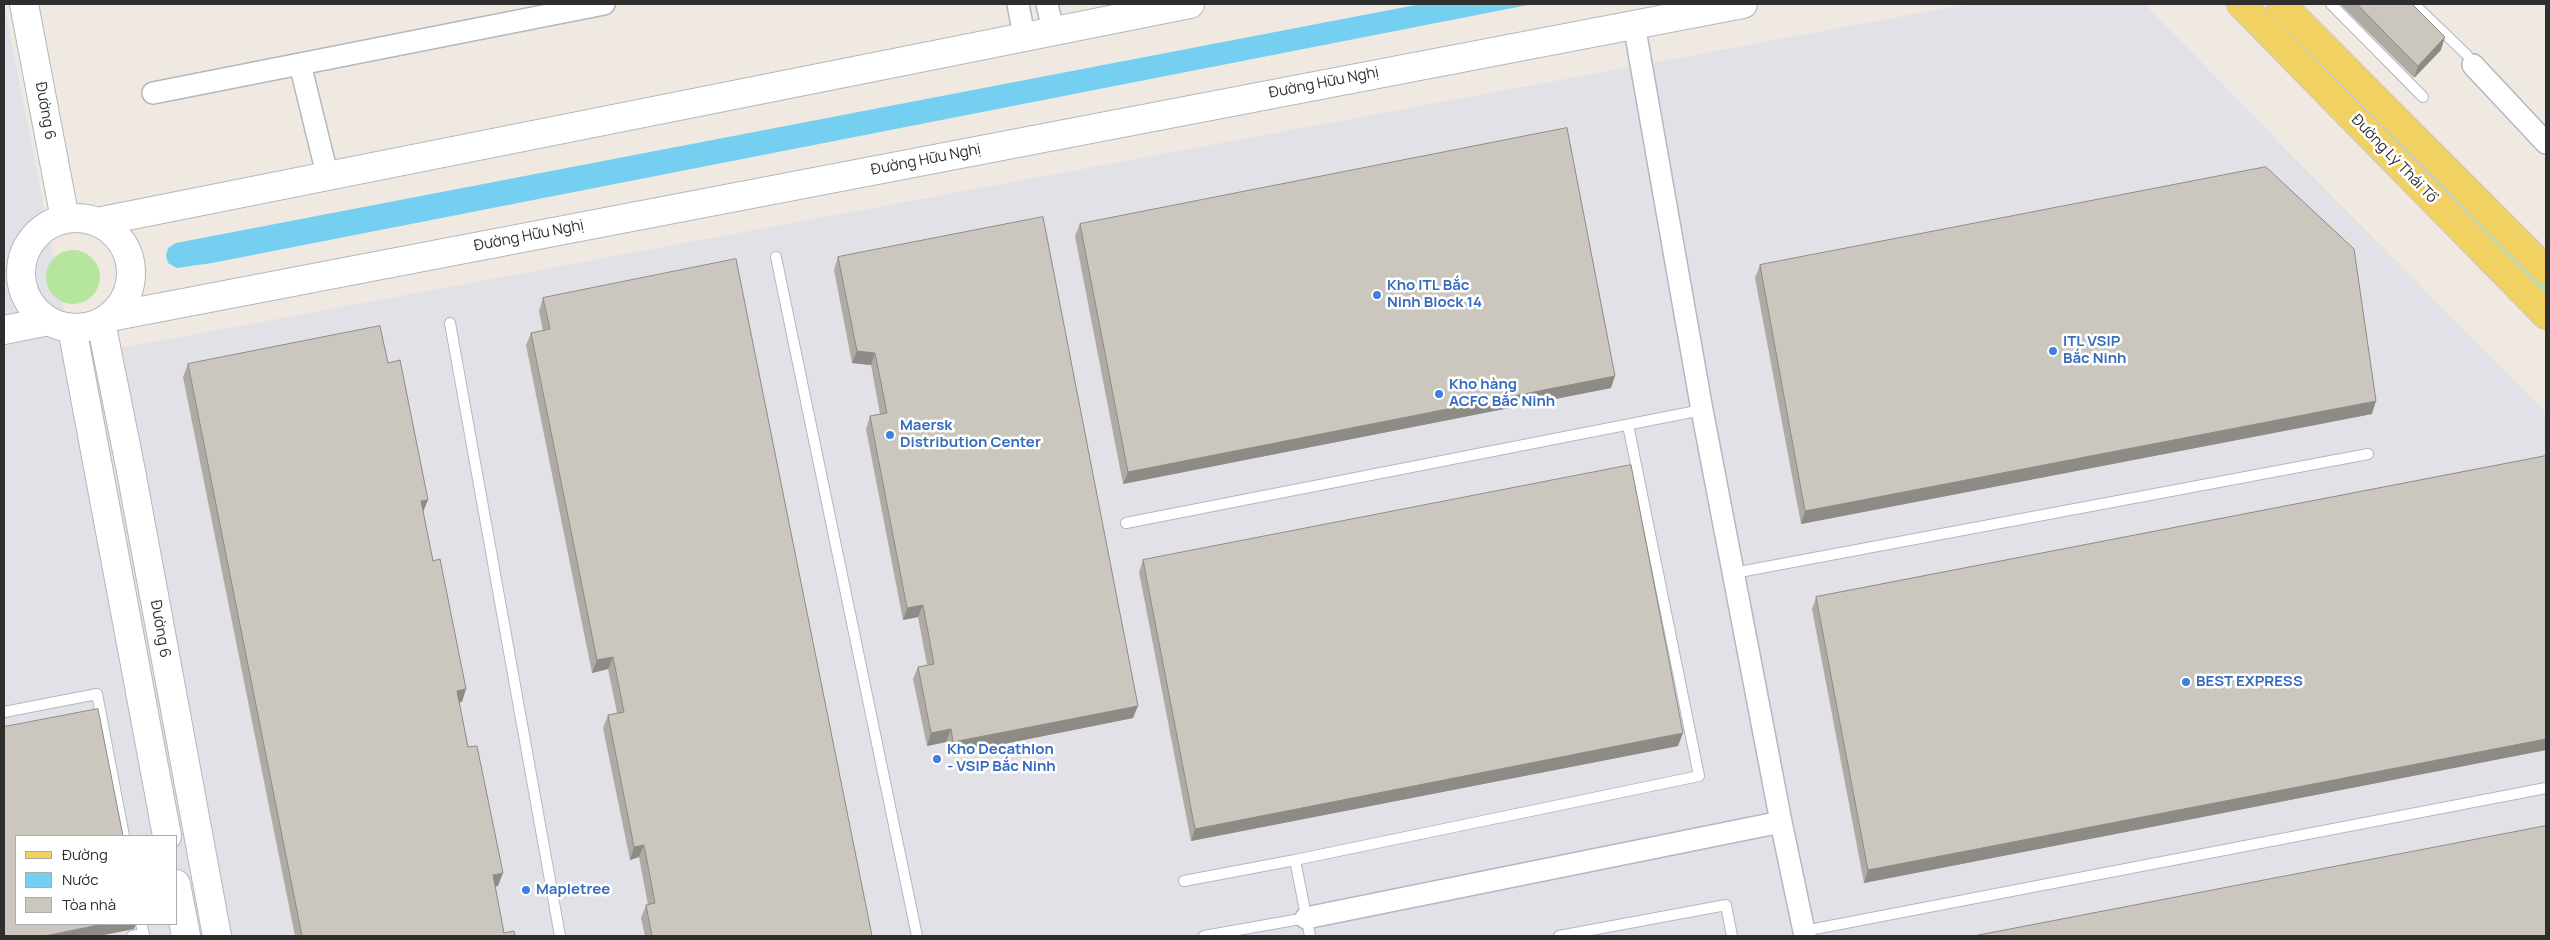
<!DOCTYPE html>
<meta charset="utf-8">
<style>
body{margin:0}
#map{position:relative;width:2550px;height:940px;overflow:hidden;background:#efe9e1;font-family:Manrope,sans-serif}
canvas{display:block}
.frame{position:absolute;inset:0;border:5px solid #2e2e2e;pointer-events:none}
.legend{position:absolute;left:15px;top:835px;width:162px;height:90px;box-sizing:border-box;background:#fff;border:1px solid #ababab;margin:0;padding:6px 9px;list-style:none;font-size:15px;color:#2e2e2e}
.legend li{display:flex;align-items:center;gap:10px;height:25px}
.legend b{width:25px;border:1px solid #ababab}
</style>
<div id="map">
<canvas width="2550" height="940"></canvas>
<div class="frame"></div>
<ul class="legend">
<li><b style="height:6px;background:#f2d163"></b>Đường</li>
<li><b style="height:14px;background:#75cff0"></b>Nước</li>
<li><b style="height:14px;background:#cbc7bf"></b>Tòa nhà</li>
</ul>
</div>
<script>
const g = document.querySelector('canvas').getContext('2d');
g.lineJoin = 'round';
function fill(path, color) { g.fillStyle = color; g.fill(path, 'evenodd'); }
function strokePath(path, color, width, dash) { g.strokeStyle = color; g.lineWidth = width; g.lineCap = dash ? 'butt' : 'round'; g.setLineDash(dash || []); g.stroke(path); }
function write(font, color, halo, rows, align = 'center') {
  g.font = font + ' Manrope,sans-serif'; g.lineWidth = 5; g.setLineDash([]); g.textBaseline = 'middle'; g.strokeStyle = halo; g.fillStyle = color; for (const [text, x, y, turn = 0] of rows) {
    g.save(); g.translate(x, y); g.rotate((+turn || 0) * Math.PI / 180); g.textAlign = isNaN(turn) ? turn : align; if (halo) g.strokeText(text, 0, 0); g.fillText(text, 0, 0); g.restore();
  }
}
const industrial = new Path2D(`
 M4 4 73 357 1968 4H2145L2299 163 2546 412V936H4ZM16 836H176V924H16Z`);
const green = new Path2D(`
 M2400 142 2546 281V301L2397 146Z
 M46 277a27 27 0 1 1 54 0a27 27 0 1 1-54 0Z`);
const water = new Path2D(`
 M1421 4H1533L212 263 177 268 168 263 166 256 168 248 176 243Z`);
const lane = new Path2D(`
 M2331 4 2423 97
 M2414 4 2467 55
 M776 257 917 936
 M450 323 560 936
 M1126 523 1702 410
 M1734 573 2368 454
 M4 712 97 694 124 836
 M1184 881 1295 860
 M1804 931 2546 788
 M132 936 144 934 141 924
 M1204 936 1306 918
 M1310 936 1295 860 1699 776 1628 425
 M1559 936 1726 905 1732 936`);
const street = new Path2D(`
 M1018 4 1024 36
 M1047 4 1053 30
 M300 64 327 174
 M2473 65 2546 143
 M153 93 604 4
 M1781 822 1805 936
 M1306 918 1781 822 1702 410 1634 24`);
const secondary = new Path2D(`
 M24 4 65 219
 M21 273a55 55 0 1 1 110 0a55 55 0 1 1-110 0Z
 M97 222 1190 4
 M110 317 1743 4
 M101 322 131 471 217 936
 M72 328 167 836
 M4 330 49 321
 M176 884 186 936`);
const primary = new Path2D(`
 M2241 4 2546 315
 M2281 4 2546 270`);
const wall = new Path2D(`
 M2340 4H2412L2441 50 2414 78Z
 M1080 224 1611 388 1123 484 1075 236Z
 M838 257 1133 718 949 755 946 742 927 746 913 679 918 667 927 665 918 617 903 620 866 429 870 416 880 414 871 365 852 363 834 270Z
 M1760 265 2372 414 1801 524 1755 278Z
 M543 298 872 936H645L641 918 646 905H648L639 857 630 860 603 728 608 715 617 713 608 669 592 673 526 345 531 333 543 331 539 311Z
 M188 364 423 512 462 702H459L468 747 498 886H495L504 933 515 936H295L183 377Z
 M2546 456V750L1864 883 1812 609 1816 597Z
 M1143 560 1678 746 1191 841 1139 572Z`);
const shadedWall = new Path2D(`
 M2445 37 2441 50 2414 78 2418 66Z
 M857 351 875 353 871 365 852 363Z
 M1615 376 1611 388 1123 484 1128 472Z
 M2376 401 2372 414 1801 524 1805 511Z
 M428 500 423 512 421 501Z
 M923 605 918 617 903 620 907 608Z
 M613 657 608 669 592 673 597 660Z
 M466 689 462 702 453 703 457 691Z
 M1138 706 1133 718 949 755 953 742Z
 M951 729 946 742 927 746 931 733Z
 M1683 733 1678 746 1191 841 1195 829Z
 M2546 739V750L1864 883 1868 870Z
 M644 845 639 857 630 860 634 847Z
 M503 873 498 886 488 888 493 875Z
 M103 924H136L134 929 99 936H45Z`);
const building = new Path2D(`
 M2357 4H2412L2445 37 2418 66Z
 M1567 128 1615 376 1128 472 1080 224Z
 M2266 167 2354 249 2376 401 1805 511 1760 265Z
 M1043 217 1138 706 953 742 951 729 931 733 918 667 934 664 923 605 907 608 870 416 887 413 875 353 857 351 838 257Z
 M736 259 872 936H652L646 905 655 903 644 845 634 847 608 715 624 712 613 657 597 660 531 333 550 329 543 298Z
 M380 326 388 363 400 360 428 500 421 501 433 561 440 559 466 689 457 691 468 747 477 746 503 873 493 875 504 933 514 931 515 936H302L188 364Z
 M2546 456V739L1868 870 1816 597Z
 M1631 465 1683 733 1195 829 1143 560Z
 M98 709 123 836H16V924H103L45 936H4V727Z
 M2546 826V936H1974Z`);
const markers = [
 [1377,295,5,"#3f7fe0"],
 [2053,351,5,"#3f7fe0"],
 [1439,394,5,"#3f7fe0"],
 [890,435,5,"#3f7fe0"],
 [2186,682,5,"#3f7fe0"],
 [937,759,5,"#3f7fe0"],
 [526,890,5,"#3f7fe0"]
];
const streetNames = [
 ["Đường Hữu Nghị",1324,83,-11],
 ["Đường 6",45,111,80],
 ["Đường Lý Thái Tổ",2394,159,46],
 ["Đường Hữu Nghị",926,160,-11],
 ["Đường Hữu Nghị",529,236,-11],
 ["Đường 6",160,629,80]
];
const shopNames = [
 ["Kho ITL Bắc",1387,286],
 ["Ninh Block 14",1387,303],
 ["ITL VSIP",2063,342],
 ["Bắc Ninh",2063,359],
 ["Kho hàng",1449,385],
 ["ACFC Bắc Ninh",1449,402],
 ["Maersk",900,426],
 ["Distribution Center",900,443],
 ["BEST EXPRESS",2196,682],
 ["Kho Decathlon",947,750],
 ["- VSIP Bắc Ninh",947,767],
 ["Mapletree",536,890]
];
fill(industrial, '#e3e1e8');
fill(green, '#b6e59e');
fill(water, '#75cff0');
strokePath(lane, '#b4b7c1', 12);
strokePath(street, '#b4b7c1', 24);
strokePath(secondary, '#b4b7c1', 30);
strokePath(primary, '#c9c9c9', 30);
strokePath(lane, '#fff', 10);
strokePath(street, '#fff', 21);
strokePath(secondary, '#fff', 28);
strokePath(primary, '#f2d163', 28);
fill(wall, '#afaba4');
fill(shadedWall, '#8e8b86');
fill(building, '#cbc7bf');
strokePath(building, '#8e8b86', 1);
for (const [x, y, r, color] of markers) { const dot = new Path2D(); dot.arc(x, y, r, 0, 2 * Math.PI); g.fillStyle = color; g.fill(dot); strokePath(dot, '#fff', 2); }
write('15px', '#2e2e2e', '#fff', streetNames);
write('bold 15px', '#366cbe', '#fff', shopNames, 'left');
</script>
